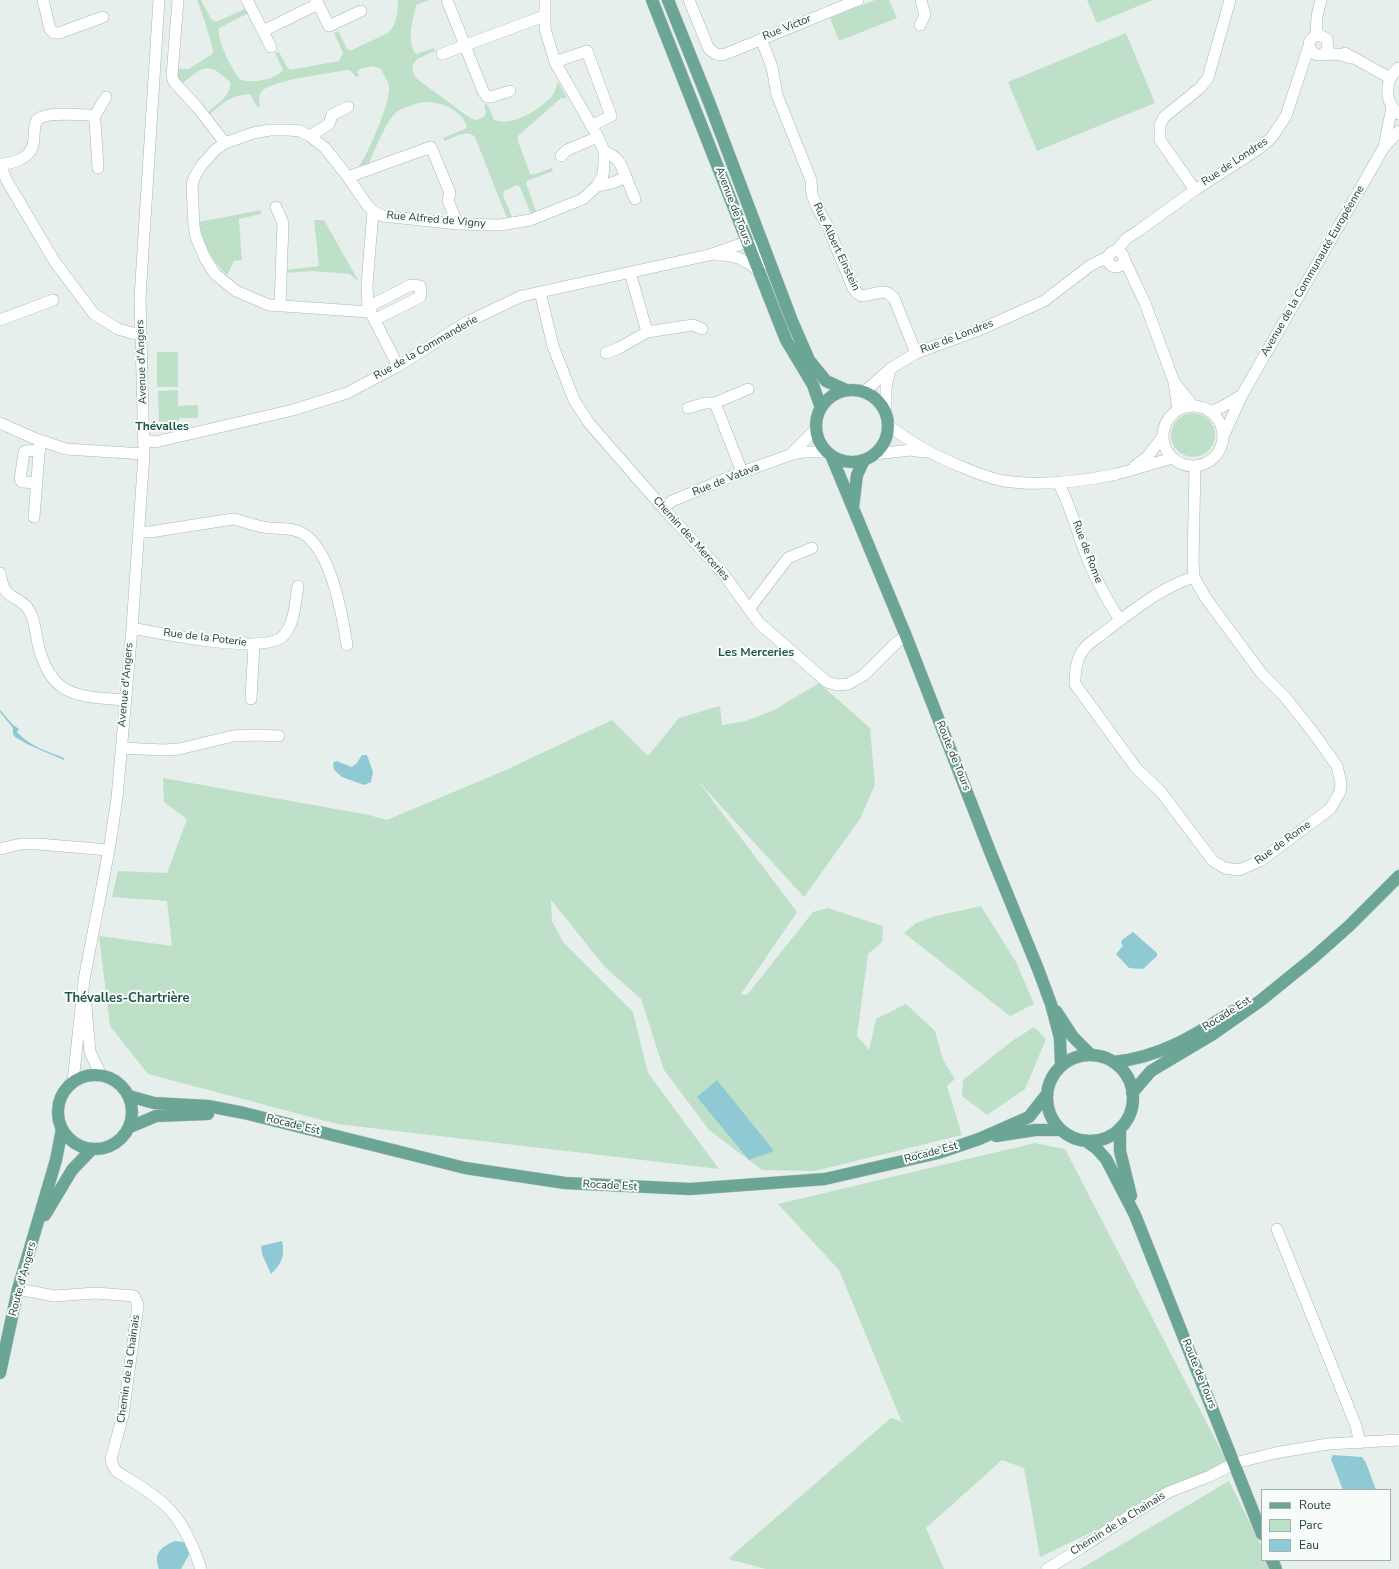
<!DOCTYPE html>
<meta charset="utf-8">
<style>
body{margin:0}
#map{position:relative;width:1399px;height:1569px;overflow:hidden;background:#e6efeb;font-family:"Nunito Sans",sans-serif}
canvas{display:block}
.legend{position:absolute;left:1261px;top:1489px;width:130px;height:72px;box-sizing:border-box;background:#f7fbf9;border:1px solid #a3b1ad;margin:0;padding:5px 7px;list-style:none;font-size:12px;color:#24423a}
.legend li{display:flex;align-items:center;gap:8px;height:20px}
.legend b{width:20px;border:1px solid #a3b1ad}
</style>
<div id="map">
<canvas width="1399" height="1569"></canvas>
<ul class="legend">
<li><b style="height:5px;background:#6aa596"></b>Route</li>
<li><b style="height:11px;background:#bfe0c8"></b>Parc</li>
<li><b style="height:11px;background:#8ec9d4"></b>Eau</li>
</ul>
</div>
<script>
const g = document.querySelector('canvas').getContext('2d');
g.lineJoin = 'round';
function fill(path, color) { g.fillStyle = color; g.fill(path, 'evenodd'); }
function strokePath(path, color, width, dash) { g.strokeStyle = color; g.lineWidth = width; g.lineCap = dash ? 'butt' : 'round'; g.setLineDash(dash || []); g.stroke(path); }
function write(font, color, halo, rows, align = 'center') {
  g.font = font + ' "Nunito Sans",sans-serif'; g.lineWidth = 4; g.setLineDash([]); g.textBaseline = 'middle'; g.strokeStyle = halo; g.fillStyle = color; for (const [text, x, y, turn = 0] of rows) {
    g.save(); g.translate(x, y); g.rotate((+turn || 0) * Math.PI / 180); g.textAlign = isNaN(turn) ? turn : align; if (halo) g.strokeText(text, 0, 0); g.fillText(text, 0, 0); g.restore();
  }
}
const green = new Path2D(`
 M197 0H201L211 19 216 22 247 8 250 12 219 28C216 39 233 72 241 80 252 83 275 80 283 70L275 53 279 52 287 67 290 70 339 61 343 53 334 33 338 31 347 49 350 51 388 33C397 24 398 12 398 0H429L416 5C413 20 406 42 416 54L434 48 435 51 417 59 413 65 412 70 416 78 428 87 470 118 476 120 484 117 486 113 484 104 488 105 494 120C513 127 539 110 552 96 555 92 556 87 558 82L567 98H561L518 136V141L530 174 533 175 552 168 553 171 527 181 526 183 536 211 531 214 520 187 517 185 504 191 503 196 512 217 507 218 475 137C467 129 455 137 445 141L443 138 465 129 467 127C464 116 453 108 443 105 430 101 422 101 410 106 406 107 402 109 398 111 387 118 374 152 368 165L358 168C368 154 391 102 389 86 388 80 383 74 381 69L373 66 360 69 357 72 359 76 356 77 351 71 348 70C331 73 273 80 262 91 258 96 259 101 260 106L257 107 250 94C229 96 224 102 209 115L208 112C217 104 232 95 230 82 208 61 203 66 182 84L177 77 178 69H189L212 54 213 50 205 22Z
 M875 0H889L897 18 839 41 830 18Z
 M1087 0H1153L1097 23Z
 M1126 33 1155 103 1037 151 1008 82Z
 M261 210V214L239 219 242 260 234 261 227 275C211 261 203 243 199 222Z
 M314 220H324L359 282 350 274 313 271 286 273V270L319 266Z
 M157 352H178V387H157Z
 M178 390V406L198 405V418H179V421L159 422 158 391Z
 M1171 435a22 22 0 1 1 44 0a22 22 0 1 1-44 0Z
 M819 683 870 728 875 785 860 819 804 897 698 781 797 912 741 994 747 995 813 912 828 908 883 926 882 942 868 954 857 1036 869 1050 876 1019 906 1004 935 1031 943 1060 955 1079 947 1086 962 1135 815 1171 762 1170 709 1130 664 1070 641 999 605 967 551 900 552 921 563 942 633 1012 648 1073 719 1169 337 1124 148 1074 110 1026 99 936 172 946 167 901 112 897 118 871 167 873 187 819 164 802 163 778 369 815 387 820 508 769 612 720 648 756 679 718 720 706 722 725 746 721 774 710Z
 M981 906 1016 962 1034 1004 1010 1016 904 933 916 923 936 916Z
 M1034 1027 1046 1039 1025 1089 987 1115 962 1096 963 1080 1012 1041Z
 M1035 1143 1065 1149 1229 1466 1040 1557 1024 1468 1002 1460 926 1528 944 1569H766L728 1559 891 1418 906 1423 901 1420 839 1270 778 1204Z
 M1229 1481 1262 1547V1560H1268L1273 1569H1080Z`);
const water = new Path2D(`
 M0 710 13 725 19 729 17 732C29 746 47 751 64 758V760L29 745 15 737 13 734V728L0 712Z
 M362 755H367L373 772 371 782 364 785 342 777 334 770 333 763 336 761 352 767 357 763Z
 M1133 932 1157 953V956L1143 969 1129 968 1116 954 1123 946 1121 943 1122 940Z
 M717 1080 774 1151 749 1160 697 1097Z
 M282 1241C285 1255 282 1264 271 1274L262 1254 261 1246Z
 M1333 1455 1362 1457 1366 1463 1376 1490H1343L1331 1459Z
 M175 1541 183 1542 189 1546 190 1553 181 1569H159C153 1553 161 1547 175 1541Z`);
const minor = new Path2D(`
 M43 0 50 29 54 33H59L103 17
 M178 0 172 76 174 82 198 108 225 143
 M247 0 271 47
 M316 0 329 26 361 11
 M447 0 483 91 487 97H491L510 91
 M689 0 709 49 716 54 723 55 858 0
 M920 25 925 15 921 0
 M263 31 318 4
 M1316 36 1317 16 1321 0
 M761 39 772 67 777 95 811 180 812 195 818 209 827 225 853 288 857 293 862 296 882 292 888 293 894 298 916 353
 M1345 53 1390 78
 M442 54 544 16
 M1323 54 1328 49 1327 39 1319 35C1313 36 1309 40 1309 46L1312 52 1317 55 1337 54 1351 58
 M555 62 587 51 611 116 591 126
 M1399 68C1384 79 1384 102 1399 114
 M94 117 106 97
 M310 136 329 124 332 115 348 107
 M1384 147 1392 107
 M561 156 567 150 598 137
 M0 164C12 164 27 159 32 148 37 138 30 121 42 117 54 112 76 115 89 115L94 117 95 121 98 168
 M0 165 7 181 55 262 94 314 118 329 132 333 141 334
 M348 177 431 147 450 193 448 201 458 224
 M626 177 635 199
 M597 186 612 183 626 177C620 162 619 158 604 151
 M1195 190 1160 140V125L1164 117 1200 88 1208 78 1230 0
 M276 207 283 223 280 306
 M373 211 367 285 368 307 398 366
 M1108 259a8 8 0 1 1 16 0a8 8 0 1 1-16 0Z
 M1116 251 1126 239 1138 231 1195 190 1260 148 1272 137 1286 116 1309 46
 M717 255C737 255 743 259 759 271
 M1124 259 1145 303 1174 382 1178 410
 M630 272 647 332
 M540 292 553 346 574 400 589 423 663 508 722 572 759 623 827 682 837 685 848 684 864 675 897 642 906 636
 M368 307 411 285 420 286 421 289 420 297 374 320
 M370 312 269 305 236 291 215 274 205 258 196 237 194 226 192 185 195 176 201 166 215 150 225 143 253 133 270 130H289L300 131 310 136 325 148 348 177 367 205 373 211 383 216 458 224 500 225 530 220 583 199 597 186 603 175 604 164V151L598 137 555 62 545 29V0
 M0 320 53 300
 M606 353 619 348 647 332 693 325 702 329
 M1175 383 1193 406
 M864 392 890 369 916 353 979 330 1044 301 1091 265 1108 257
 M715 403 742 472
 M1163 436a30 30 0 1 1 60 0a30 30 0 1 1-60 0Z
 M688 408 705 403H715L748 389
 M1210 412 1222 407 1242 395
 M886 414V387L890 369
 M0 423 36 439 66 449 144 454
 M888 425C913 444 933 455 962 467 974 472 986 477 999 480 1037 487 1079 482 1117 474 1136 469 1154 463 1173 458
 M1223 437 1242 395 1384 147 1399 131
 M144 440 155 442 293 410 347 393 398 366 467 322 522 296 709 255 747 242 759 250 766 263
 M791 454 816 429
 M875 454 911 450 924 452
 M1135 466 1148 456 1163 436
 M1058 482C1070 505 1076 528 1085 552 1094 576 1106 599 1120 620
 M37 483 22 482 20 479 24 453 25 451 40 450
 M663 508 672 501 742 472 790 455 803 452H826
 M34 517 40 441
 M139 532H150L233 519C243 521 252 525 263 527 276 530 290 526 302 533 331 549 342 614 347 645
 M0 573C1 579 2 585 5 590 12 600 24 599 30 612 35 622 36 633 38 644 51 698 77 696 125 700
 M1194 577C1162 587 1132 611 1106 631 1099 637 1089 642 1084 649 1076 659 1075 671 1075 684L1136 768 1161 792 1213 861 1225 868 1239 870 1260 861 1330 809 1340 792 1341 783 1337 766 1312 731 1285 697 1262 674 1205 597 1194 577 1193 563 1195 466
 M749 609 788 558 812 548
 M132 628C158 633 267 656 284 635 295 623 295 601 298 586
 M251 699 254 644
 M121 748 164 750 179 749 233 736 253 735 279 736
 M0 849 21 844H38L109 850
 M86 1007 90 1052 101 1075
 M73 1082 84 980 109 850 117 798 132 628 144 454 140 298 159 0
 M1277 1229 1356 1426 1360 1443
 M18 1289 54 1296 96 1293 134 1296 138 1305 123 1415 111 1459 113 1466 116 1471C133 1482 152 1492 167 1507 184 1523 194 1548 201 1569
 M1047 1569 1081 1548 1126 1518 1169 1492 1210 1476 1235 1463 1275 1453 1328 1444 1399 1440`);
const major = new Path2D(`
 M652 0 786 340 813 385 821 408
 M668 0 709 102 792 321 809 360 826 381 846 390
 M816 426a36 36 0 1 1 72 0a36 36 0 1 1-72 0Z
 M831 455 906 636 991 854 1038 969 1051 1004 1060 1038 1061 1066
 M853 507 857 475 864 460
 M1056 1011 1073 1037 1091 1055
 M1047 1098a43 43 0 1 1 86 0a43 43 0 1 1-86 0Z
 M1113 1062C1159 1058 1195 1035 1233 1011
 M58 1112a37 37 0 1 1 74 0a37 37 0 1 1-74 0Z
 M1132 1093 1151 1071 1213 1034 1260 1001 1313 958 1349 926 1399 876
 M129 1096 154 1103 208 1106 244 1113 465 1168 565 1183 690 1189 825 1179 938 1153 979 1139 1029 1117 1047 1094
 M130 1127 156 1116 208 1114
 M1120 1128V1151L1131 1196
 M996 1136 1035 1130H1060
 M1086 1141 1097 1149 1106 1159 1135 1215 1262 1534
 M45 1215 72 1170 92 1149
 M0 1373 18 1289 56 1160 62 1129
 M1272 1560 1276 1569`);
const streetNames = [
 ["Rue Victor",787,28,-22],
 ["Rue de Londres",1235,162,-34],
 ["Avenue de Tours",733,206,69],
 ["Rue Alfred de Vigny",436,220,5],
 ["Rue Albert Einstein",836,247,65],
 ["Avenue de la Communauté Européenne",1313,271,-60],
 ["Rue de Londres",957,337,-21],
 ["Rue de la Commanderie",426,348,-30],
 ["Avenue d'Angers",142,362,-92],
 ["Rue de Vatava",726,480,-22],
 ["Chemin des Merceries",691,539,48],
 ["Rue de Rome",1087,552,69],
 ["Rue de la Poterie",205,638,7],
 ["Avenue d'Angers",126,685,-85],
 ["Route de Tours",953,756,68],
 ["Rue de Rome",1283,843,-36],
 ["Rocade Est",1227,1014,-32],
 ["Rocade Est",293,1125,14],
 ["Rocade Est",931,1153,-15],
 ["Rocade Est",610,1186,3],
 ["Route d'Angers",23,1279,-75],
 ["Chemin de la Chainais",129,1369,-82],
 ["Route de Tours",1199,1374,68],
 ["Chemin de la Chainais",1118,1524,-32]
];
const neighbourhoodNames = [
 ["Thévalles",162,427],
 ["Les Merceries",756,653]
];
const quarterNames = [
 ["Thévalles-Chartrière",127,999]
];
fill(green, '#bfe0c8');
fill(water, '#8ec9d4');
strokePath(minor, '#a8b8b2', 12);
strokePath(major, '#c2cac8', 13);
strokePath(minor, '#fff', 11);
strokePath(major, '#6aa596', 12);
write('11px', '#24423a', '#f7fbf9', streetNames);
write('bold 12px', '#1f5548', '#f7fbf9', neighbourhoodNames);
write('bold 13px', '#1f5548', '#f7fbf9', quarterNames);
</script>
